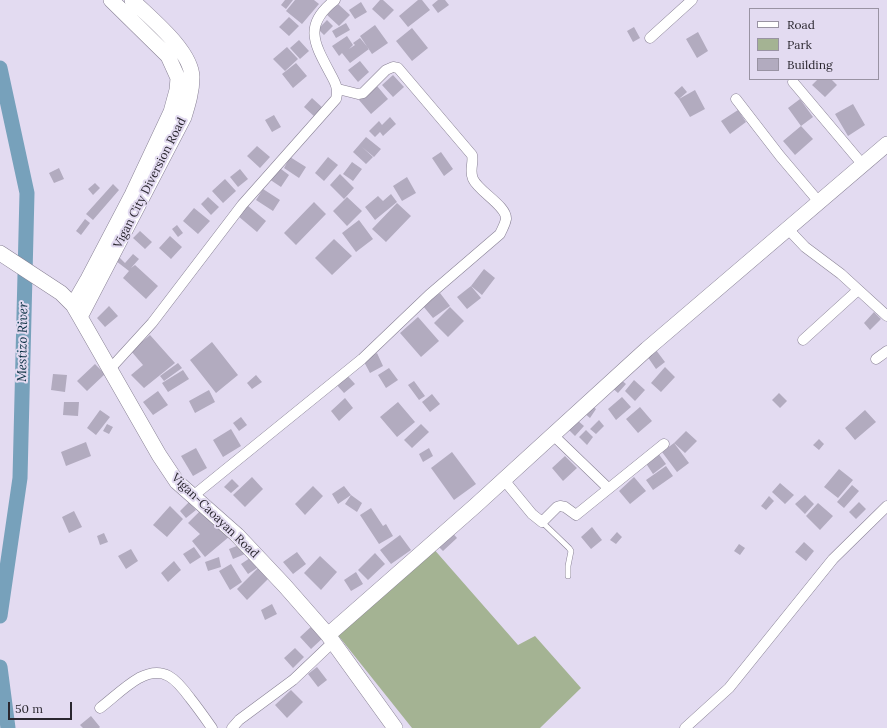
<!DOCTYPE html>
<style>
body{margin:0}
#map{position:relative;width:887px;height:728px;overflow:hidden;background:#e3dbf1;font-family:Lora,serif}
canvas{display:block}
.legend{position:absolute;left:749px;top:8px;width:130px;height:72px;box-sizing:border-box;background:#e3dbf1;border:1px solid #9993a3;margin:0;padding:5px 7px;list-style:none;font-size:12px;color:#2a272f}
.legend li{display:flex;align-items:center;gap:8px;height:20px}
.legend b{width:20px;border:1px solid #9993a3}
.scale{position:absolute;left:8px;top:702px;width:64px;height:18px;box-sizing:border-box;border:2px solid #2a272f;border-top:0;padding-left:5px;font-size:12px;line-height:14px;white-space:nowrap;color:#2a272f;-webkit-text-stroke:3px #e3dbf1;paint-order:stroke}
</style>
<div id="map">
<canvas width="887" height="728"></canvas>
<ul class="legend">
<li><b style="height:5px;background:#fff"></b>Road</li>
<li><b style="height:11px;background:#a4b393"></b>Park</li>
<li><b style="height:11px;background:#b2abbf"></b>Building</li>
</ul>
<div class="scale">50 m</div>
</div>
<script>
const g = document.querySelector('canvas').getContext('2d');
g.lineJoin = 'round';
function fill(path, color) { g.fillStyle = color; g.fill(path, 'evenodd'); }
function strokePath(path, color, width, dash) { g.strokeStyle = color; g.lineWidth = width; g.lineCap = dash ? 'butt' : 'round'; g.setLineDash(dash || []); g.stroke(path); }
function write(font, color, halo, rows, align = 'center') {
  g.font = font + ' Lora,serif'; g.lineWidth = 4; g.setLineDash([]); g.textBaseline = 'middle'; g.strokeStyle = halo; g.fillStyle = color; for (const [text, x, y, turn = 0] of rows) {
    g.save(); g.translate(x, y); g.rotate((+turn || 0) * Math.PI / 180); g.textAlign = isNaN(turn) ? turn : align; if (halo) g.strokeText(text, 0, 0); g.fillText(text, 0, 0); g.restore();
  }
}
const green = new Path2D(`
 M432 547 518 645 535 636 581 688 540 728H412L337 634Z`);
const river = new Path2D(`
 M0 68 27 193 20 478 0 616
 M0 667 8 728`);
const building = new Path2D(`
 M285 0H293L286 9 281 5Z
 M295 0H314L319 4 302 24 286 11Z
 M380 0H383L394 10 384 20 372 9Z
 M418 0H422L430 10 408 27 399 16Z
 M438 0H445L449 5 438 13 432 5Z
 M361 2 367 12 355 19 349 10Z
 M337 3 350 15 339 26 326 14Z
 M289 17 299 26 289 36 279 27Z
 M327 20 333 26 324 35 318 29Z
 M346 23 350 30 336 38 332 31Z
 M375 25 388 43 372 54 360 36Z
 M634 27 640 38 633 42 627 31Z
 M412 28 428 48 412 61 396 41Z
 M698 32 708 51 697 58 686 39Z
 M347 36 353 45 349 49 355 45 353 43 360 38 369 49 350 63 342 53 339 56 332 46Z
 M299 40 309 51 300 59 290 48Z
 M287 47 298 59 285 71 273 59Z
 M360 61 369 72 358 82 348 70Z
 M296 63 307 76 293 88 282 74Z
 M393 75 404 87 393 97 382 85Z
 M818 79H831L837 85 825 97 812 85Z
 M377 86 388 99 371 114 359 100Z
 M682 86 687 92 679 99 695 90 705 109 690 117 679 99 674 93Z
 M312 98 324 109 316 118 304 107Z
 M800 99 813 117 801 126 788 108Z
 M853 104 865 125 848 136 835 114Z
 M738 110 746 122 730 134 721 121Z
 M274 115 281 127 272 132 265 120Z
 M390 117 396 124 383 136 380 132 375 137 369 131 379 121 382 125Z
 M801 126 813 139 795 155 783 141Z
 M366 137 381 149 374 157 362 147 373 157 366 164 353 152Z
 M257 146 270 157 260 168 247 156Z
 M441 152 453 169 444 176 432 158Z
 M290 157 306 167 299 178 284 168Z
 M328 157 338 165 324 181 315 173Z
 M352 162 362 169 353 181 343 174Z
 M277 166 289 175 281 187 269 179Z
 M59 168 64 179 54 183 49 173Z
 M240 169 248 179 238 187 230 177Z
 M340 174 354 188 344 199 330 185Z
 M407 177 416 193 402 201 393 186Z
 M225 179 236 191 223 203 212 191Z
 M95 183 100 188 93 195 88 189Z
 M113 184 119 190 93 220 86 214Z
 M263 189 280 200 273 211 256 200Z
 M391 194 397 202 375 220 365 207 378 196 383 201Z
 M208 197 219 207 211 215 201 204Z
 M347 197 362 211 347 226 333 211Z
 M314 202 326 214 296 245 284 233Z
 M397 203 411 216 386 242 372 229Z
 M247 205 266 221 257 232 238 216Z
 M194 208 210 221 198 234 183 221Z
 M85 219 90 223 81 235 76 231Z
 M359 220 373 239 356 252 342 233Z
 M177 225 183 233 178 237 172 229Z
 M140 231 152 242 145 249 133 238Z
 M170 236 182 247 171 259 159 248Z
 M334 239 352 256 332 275 315 258Z
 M133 254 139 259 131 268 135 265 158 286 146 299 123 278 129 271 116 261 119 257 125 263Z
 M484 269 495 278 482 295 471 286 481 298 467 309 457 297 471 286Z
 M440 293 450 306 433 318 423 306Z
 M109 306 118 316 105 327 97 318Z
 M450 307 464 321 448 337 434 323Z
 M874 312 881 319 870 330 864 323Z
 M418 317 439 341 421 357 400 333Z
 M150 335 175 363 144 388 131 375 143 365 131 351Z
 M212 342 238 375 216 393 190 360Z
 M656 350 665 362 656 369 647 356Z
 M377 353 383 366 370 373 363 360Z
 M178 363 182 368 164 381 160 376Z
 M95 364 105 374 87 391 77 381Z
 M665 367 675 377 661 392 651 383Z
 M389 368 398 380 386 388 378 375Z
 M183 370 189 379 168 392 162 383Z
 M53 374 67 375 65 392 51 390Z
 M346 374 355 384 344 393 335 383Z
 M256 375 262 382 252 389 247 383Z
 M619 378 626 384 618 393 611 387Z
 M634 380 645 390 635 401 625 391Z
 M414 381 425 396 419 400 408 385Z
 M209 390 215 402 195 413 189 401Z
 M158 391 168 405 153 415 143 402Z
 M779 393 787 401 780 408 772 400Z
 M432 394 440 404 430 412 422 402Z
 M622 397 631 407 616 420 608 409Z
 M345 398 353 408 339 421 331 411Z
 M64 402H79L78 416 63 415Z
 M398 402 415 422 397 437 380 417Z
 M591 405 596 409 590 418 584 413Z
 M640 407 652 421 638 433 626 419Z
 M100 410 110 417 96 435 87 428Z
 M865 410 876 422 855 440 845 428Z
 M241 417 247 425 239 431 233 423Z
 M577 420 584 426 575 436 568 429Z
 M599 420 604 426 596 434 590 429Z
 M107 424 113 427 109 434 103 431Z
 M421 424 429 432 412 448 404 440Z
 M231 429 241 446 223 457 213 440Z
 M586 430 593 437 587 445 579 437Z
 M686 431 697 441 685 453 674 443 689 463 677 472 662 452 674 443Z
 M819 439 824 444 819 450 813 445Z
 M86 442 91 456 66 466 61 452Z
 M196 448 207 468 193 476 181 456Z
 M429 448 433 456 423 462 419 454Z
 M452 452 476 484 454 500 431 468Z
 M658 453 666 464 653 474 645 462Z
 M565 456 577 468 563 481 552 468Z
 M666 466 673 476 653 490 646 480Z
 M839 469 853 480 838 498 824 487Z
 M252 477 263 489 245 507 233 495Z
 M634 477 646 491 630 504 619 491Z
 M232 479 239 486 231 493 224 487Z
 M780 483 794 495 785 504 772 492Z
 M852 485 859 491 844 508 837 502Z
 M313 486 323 496 305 515 295 504Z
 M344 486 351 495 362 503 357 512 345 504 351 495 338 504 332 494Z
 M805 495 814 504 805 514 795 504Z
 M769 496 774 501 766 510 761 506Z
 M189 502 196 510 186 518 180 511Z
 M859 502 866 509 856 519 849 512Z
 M818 503 833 516 820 530 806 516Z
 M170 506 183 519 167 537 153 525Z
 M371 508 383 526 386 524 393 536 379 544 360 515Z
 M202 509 230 536 205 557 192 541 200 534 188 523Z
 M74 511 82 527 69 533 62 517Z
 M592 527 602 540 591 549 581 537Z
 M450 530 457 538 443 551 436 544Z
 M617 532 622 537 616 544 610 540Z
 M104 533 108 542 100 545 97 536Z
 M400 535 411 550 391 564 380 550Z
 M804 542 814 551 806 561 795 552Z
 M242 544 245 554 233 559 229 549Z
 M739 544 745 548 740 555 734 551Z
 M194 547 201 557 190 564 183 554Z
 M131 549 138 561 126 569 118 556Z
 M297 552 306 564 293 574 283 562Z
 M375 553 385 564 368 580 358 570Z
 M253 556 260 566 248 574 241 564Z
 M320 556 337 572 321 590 304 573Z
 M219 557 221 567 208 571 205 562Z
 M174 561 181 570 168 582 161 573Z
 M231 564 242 582 230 590 219 571Z
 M260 566 271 576 247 600 237 589Z
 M356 572 363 584 351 591 344 580Z
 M272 604 277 614 265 620 261 610Z
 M314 624 325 636 311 649 300 637Z
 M295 648 304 657 293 668 284 658Z
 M317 667 327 680 318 687 308 674Z
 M291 690 303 702 287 718 275 705Z
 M91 716 100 727 99 728H83L80 725Z`);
const lane = new Path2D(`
 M542 522 569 548 571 551 568 566V576`);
const street = new Path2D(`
 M650 38 692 0
 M793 82 863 165
 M736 99 780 156 819 202
 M788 229 805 247 841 274 887 316
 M803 340 858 290
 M876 359 887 351
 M110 369 152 323 242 205 336 99C339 89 335 82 330 73 314 43 303 25 335 0
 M553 435 608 488
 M504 480 532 514 542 522 557 507 560 506 565 507 576 515 664 444
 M193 496 362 359 429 295 500 234C502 229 505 225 506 219 507 206 479 192 473 179 469 170 474 163 472 155L398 68 393 67 386 70 363 93 358 94 338 89
 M100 708C113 698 125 686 139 678 164 665 176 679 190 698 198 708 205 718 212 728
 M232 728 239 720 293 680 333 642
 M685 728 729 688 833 559 887 506`);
const secondary = new Path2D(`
 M0 253 61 293 73 305 80 317 159 455 177 482 237 535 285 586 328 635 395 728
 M73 305 88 279 132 195 171 112 177 90 178 78 168 56 111 0
 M80 317 184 117C188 104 192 91 192 77 191 50 150 18 132 0
 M328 635 475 506 647 349 887 144`);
const streetNames = [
 ["Vigan City Diversion Road",150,183,-63],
 ["Vigan-Caoayan Road",215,516,44]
];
const waterNames = [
 ["Mestizo River",23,342,-89]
];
fill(green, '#a4b393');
strokePath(river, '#77a1bb', 15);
fill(building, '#b2abbf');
strokePath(lane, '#888194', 6);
strokePath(street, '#888194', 11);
strokePath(secondary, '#888194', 16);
strokePath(lane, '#fff', 5);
strokePath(street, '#fff', 10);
strokePath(secondary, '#fff', 15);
write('12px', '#2a272f', '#e3dbf1', streetNames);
write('italic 13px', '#082e41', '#e3dbf1', waterNames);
</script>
